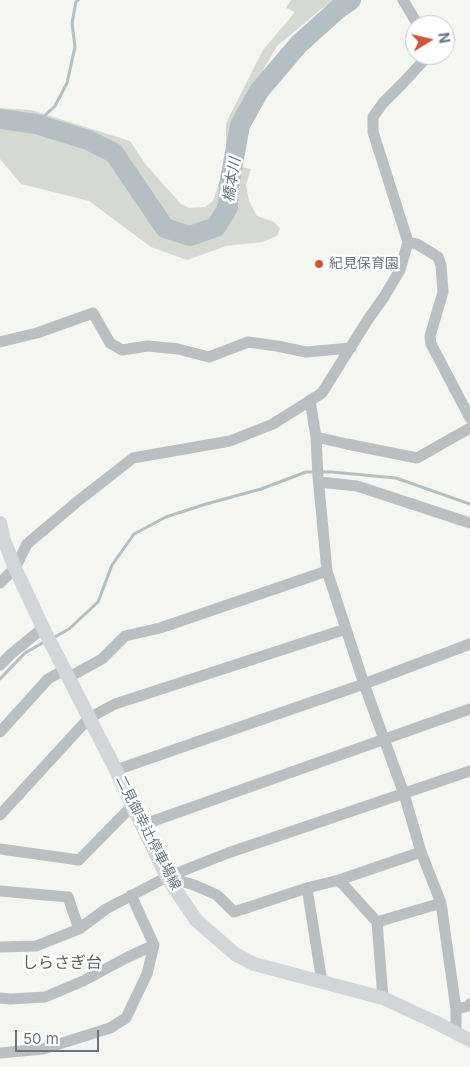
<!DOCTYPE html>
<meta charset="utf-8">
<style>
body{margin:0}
#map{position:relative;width:470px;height:1067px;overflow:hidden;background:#f5f5f2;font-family:Inter,sans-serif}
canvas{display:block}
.north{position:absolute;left:405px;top:15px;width:50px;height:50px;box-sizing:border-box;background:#fff;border:1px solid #c2c8cc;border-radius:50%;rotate:81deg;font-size:14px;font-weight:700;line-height:20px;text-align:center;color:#677680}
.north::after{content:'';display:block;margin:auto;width:18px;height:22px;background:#cf5438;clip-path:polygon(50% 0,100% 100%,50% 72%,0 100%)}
.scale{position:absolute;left:15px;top:1030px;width:84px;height:22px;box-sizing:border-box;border:2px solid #677680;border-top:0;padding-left:6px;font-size:15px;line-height:18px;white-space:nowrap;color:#677680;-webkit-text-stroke:4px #fff;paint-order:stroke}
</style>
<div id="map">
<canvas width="470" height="1067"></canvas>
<div class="north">N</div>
<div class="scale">50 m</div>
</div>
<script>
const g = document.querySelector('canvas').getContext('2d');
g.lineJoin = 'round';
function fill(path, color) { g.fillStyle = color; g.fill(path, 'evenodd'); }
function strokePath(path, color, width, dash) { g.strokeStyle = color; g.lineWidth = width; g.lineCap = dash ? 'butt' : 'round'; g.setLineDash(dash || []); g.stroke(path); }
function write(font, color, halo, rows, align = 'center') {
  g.font = font + ' Inter,"Noto Sans JP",sans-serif'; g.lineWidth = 5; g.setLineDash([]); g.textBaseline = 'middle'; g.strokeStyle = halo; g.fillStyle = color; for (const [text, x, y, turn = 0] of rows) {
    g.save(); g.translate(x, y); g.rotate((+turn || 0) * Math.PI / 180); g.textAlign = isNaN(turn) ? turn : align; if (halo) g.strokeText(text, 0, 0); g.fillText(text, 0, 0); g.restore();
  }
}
const green = new Path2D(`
 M291 0H335L320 10 277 46 242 107 229 164 251 169 246 185 249 201 257 216 274 222 280 228 277 236 262 242 226 246 187 260 151 247 89 201 21 184 0 159V108L31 110 130 141 146 165 181 204 189 208 205 207 213 201 226 162V123L263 50 295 12 286 8Z`);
const stream = new Path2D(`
 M36 124 55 106 67 83 75 47 72 23 76 2 78 0
 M320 472H332L396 478 470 504
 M51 639 69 629 98 602 112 565 134 534 166 517 206 504 261 489 306 472H314
 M0 679 25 653 46 641`);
const river = new Path2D(`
 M0 119 36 124 88 140 114 153 165 228 190 236 216 227 228 207 229 186 240 125 259 91 299 44 338 9 351 0`);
const minor = new Path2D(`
 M403 0 418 25
 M408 242 417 244 438 257 441 265 443 292 430 336 431 344 470 418
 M0 342 37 333 93 313 110 343 122 350 148 346 178 349 209 357 248 342 277 346 306 352 351 348
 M310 400 316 437 318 477 327 571 364 684 404 794 421 852 441 903 456 1009V1033
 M316 437 347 444 417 458 470 428
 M319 482 357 486 470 523
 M0 583 15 568 27 544 78 501 133 458 230 441 273 424 322 393 367 321 384 297 400 270 408 242 373 132V117L383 103 403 83 426 58 425 55
 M0 665 11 654 43 628
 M69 677 102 659 125 636 160 628 327 571
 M0 732 48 679 64 670
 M116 770 364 684 470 644
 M0 815 89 718 115 704 346 629
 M142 825 470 709
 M0 849 79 860 132 806
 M167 877 194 885 217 895 234 912 307 888 339 880 421 852
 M339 880 377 922 383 998
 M307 888 322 982
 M0 891 68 897 79 929
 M377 922 441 903
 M0 947 36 946 79 929 106 909 167 877 228 853 470 771
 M0 998 10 999 45 997 83 981 128 957 154 945
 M456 1009 469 1006 470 1004
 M0 1053 43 1049 110 1028 126 1018 147 974 154 945 131 895`);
const major = new Path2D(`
 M0 523 4 540 15 568 43 628 116 770 132 806 142 825 167 877 196 920 235 954 254 964 383 998 435 1022 470 1040`);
const markers = [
 [319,264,5,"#cf5438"]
];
const poiNames = [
 ["紀見保育園",329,264]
];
const streetNames = [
 ["二見御幸辻停車場線",148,833,63]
];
const waterNames = [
 ["橋本川",232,180,-81]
];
const quarterNames = [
 ["しらさぎ台",62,963]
];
fill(green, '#d5d9d2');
strokePath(stream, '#b3bfc2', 3);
strokePath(river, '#b3bfc2', 20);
strokePath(minor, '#babfc2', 11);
strokePath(major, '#d2d6d9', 14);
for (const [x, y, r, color] of markers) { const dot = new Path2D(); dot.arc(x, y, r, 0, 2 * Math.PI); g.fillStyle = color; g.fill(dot); strokePath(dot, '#fff', 2); }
write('14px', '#677680', '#fff', poiNames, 'left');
write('14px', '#677680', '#fff', streetNames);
write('italic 15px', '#63777c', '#fff', waterNames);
write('16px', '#545f66', '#fff', quarterNames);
</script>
